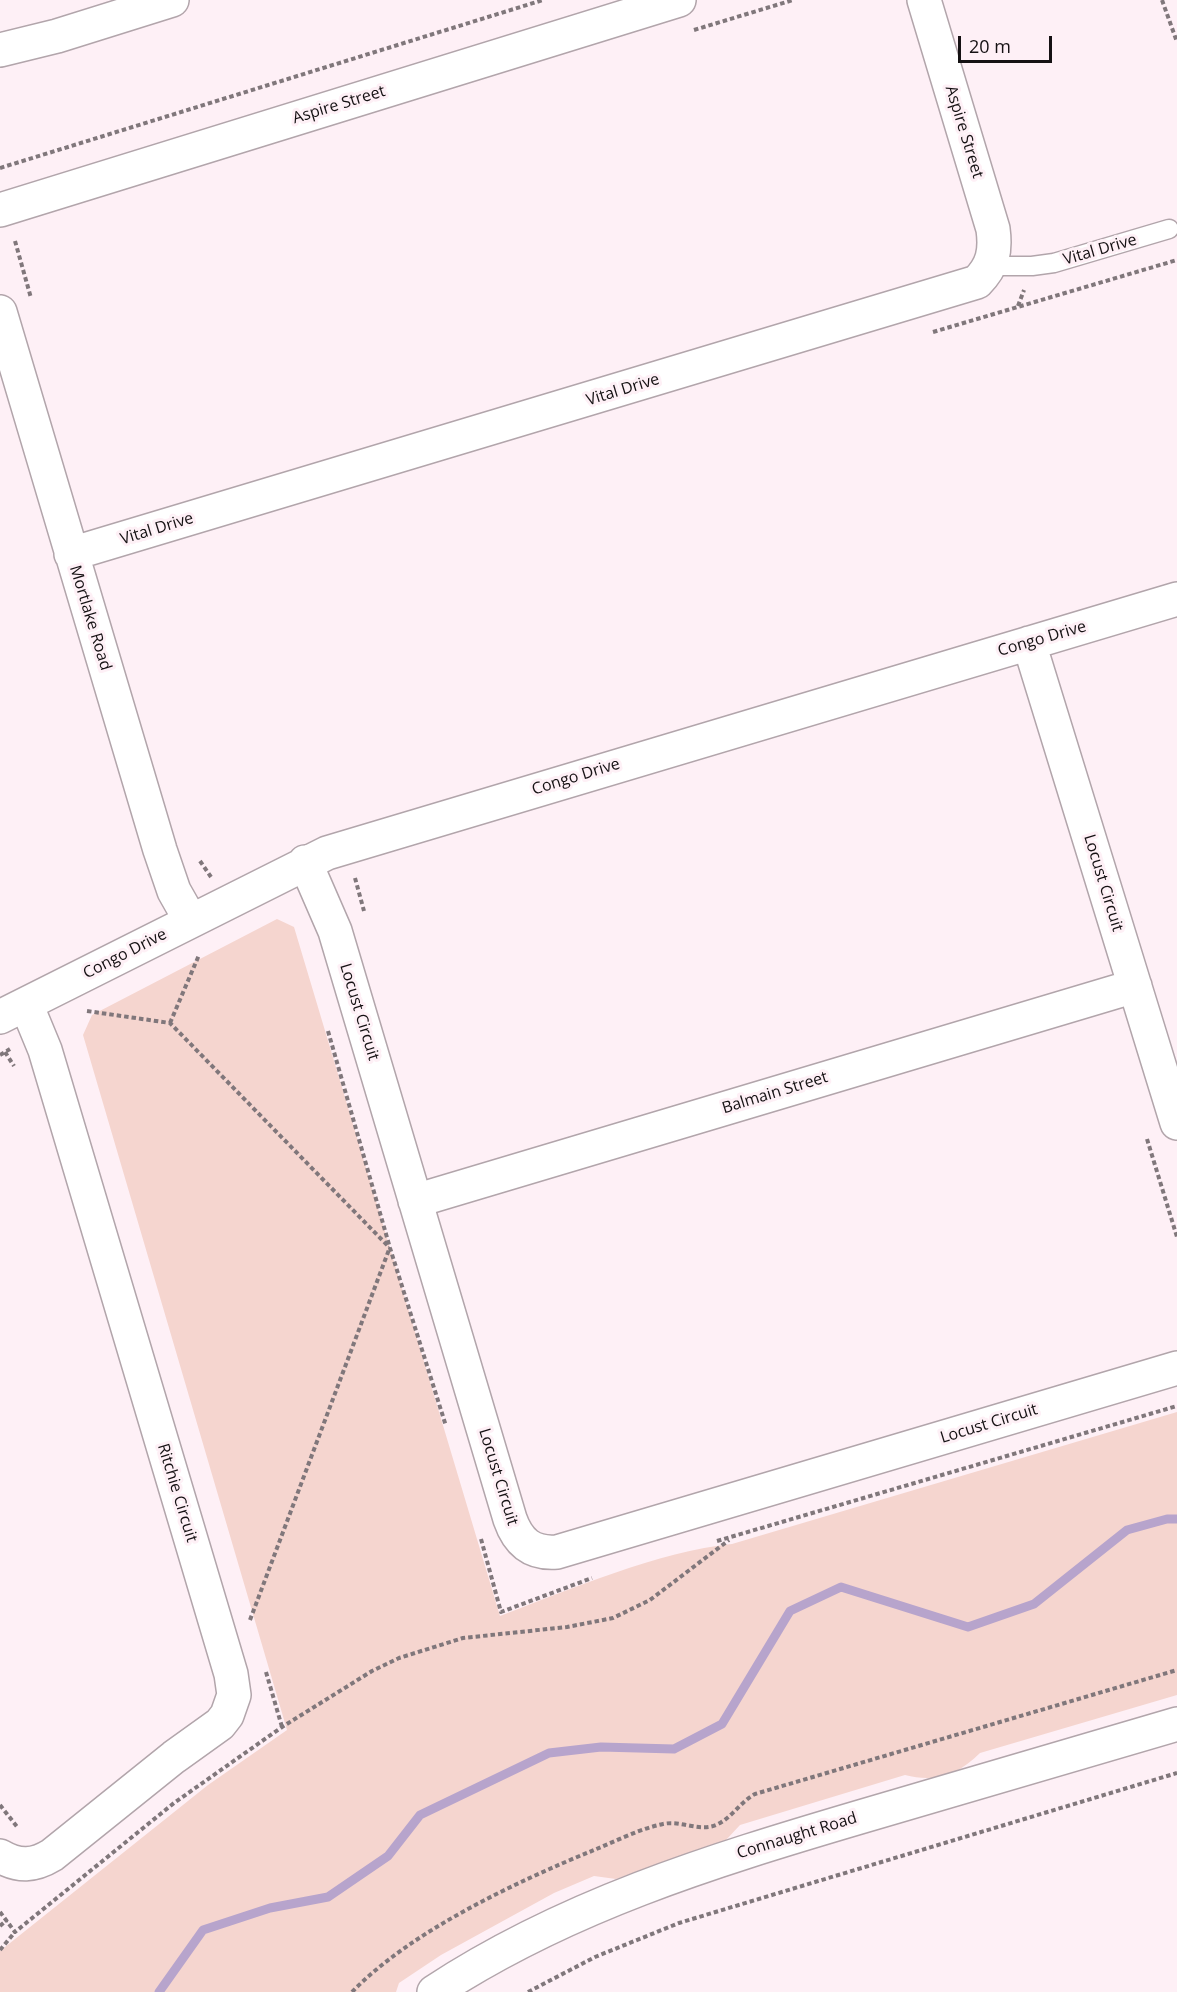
<!DOCTYPE html>
<style>
body{margin:0}
#map{position:relative;width:1177px;height:1992px;overflow:hidden;background:#fef0f6;font-family:"Open Sans",sans-serif}
canvas{display:block}
.scale{position:absolute;left:958px;top:36px;width:94px;height:27px;box-sizing:border-box;border:3px solid #151113;border-top:0;padding-left:8px;font-size:18px;line-height:21px;white-space:nowrap;color:#151113;-webkit-text-stroke:4px #fef0f6;paint-order:stroke}
</style>
<div id="map">
<canvas width="1177" height="1992"></canvas>
<div class="scale">20 m</div>
</div>
<script>
const g = document.querySelector('canvas').getContext('2d');
g.lineJoin = 'round';
function fill(path, color) { g.fillStyle = color; g.fill(path, 'evenodd'); }
function strokePath(path, color, width, dash) { g.strokeStyle = color; g.lineWidth = width; g.lineCap = dash ? 'butt' : 'round'; g.setLineDash(dash || []); g.stroke(path); }
function write(font, color, halo, rows, align = 'center') {
  g.font = font + ' "Open Sans",sans-serif'; g.lineWidth = 6; g.setLineDash([]); g.textBaseline = 'middle'; g.strokeStyle = halo; g.fillStyle = color; for (const [text, x, y, turn = 0] of rows) {
    g.save(); g.translate(x, y); g.rotate((+turn || 0) * Math.PI / 180); g.textAlign = isNaN(turn) ? turn : align; if (halo) g.strokeText(text, 0, 0); g.fillText(text, 0, 0); g.restore();
  }
}
const green = new Path2D(`
 M277 919 294 927 500 1616C568 1590 660 1551 732 1544L1177 1412V1695L980 1753C958 1775 935 1783 905 1775L740 1825 726 1840 616 1879 594 1876 554 1893 441 1955 399 1983 396 1992H0V1951L208 1785 287 1730 83 1035 92 1015Z`);
const stream = new Path2D(`
 M159 1992 203 1930 270 1908 328 1897 388 1856 420 1815 549 1753 601 1747 674 1749 722 1724 790 1611 841 1587 968 1627 1034 1604 1127 1530 1167 1519H1177`);
const path = new Path2D(`
 M1162 0 1177 42
 M694 30 793 0
 M0 168 543 0
 M15 241 31 298
 M1018 306 1024 290
 M933 332 1177 260
 M200 861 211 877
 M355 878 364 911
 M87 1011 170 1023 389 1247
 M170 1023 199 955
 M328 1031 390 1248 446 1426
 M5 1052 14 1066
 M0 1055 10 1049
 M1147 1139 1177 1237
 M481 1539 501 1612 592 1578
 M717 1541 1177 1406
 M250 1620 390 1247
 M266 1672 282 1727
 M0 1805 18 1828
 M0 1912 15 1932 174 1803 282 1727 372 1671 399 1658 463 1638 567 1627 613 1618 650 1600 729 1540
 M0 1926 7 1920
 M0 1950 15 1932
 M352 1992C411 1931 516 1882 594 1850 616 1841 639 1829 663 1824 681 1820 699 1832 716 1825 732 1818 740 1802 755 1794L1177 1670
 M528 1992 595 1957 679 1923 1177 1773`);
const lane = new Path2D(`
 M990 266H1032L1054 263 1169 229`);
const street = new Path2D(`
 M0 210 679 0
 M0 312 160 850 174 891 191 921
 M71 554 977 282C993 266 996 251 993 229L924 0
 M1029 643 1177 1123
 M305 862 335 931 510 1519C518 1542 532 1554 557 1552L1177 1368
 M0 1017 327 853 1177 599
 M415 1201 1135 986
 M0 1856C19 1867 34 1866 52 1855L174 1757 220 1724 227 1715 234 1695 231 1674 45 1050 26 1004`);
const secondary = new Path2D(`
 M0 50 57 36 172 0
 M434 1992C565 1906 711 1861 860 1817 965 1786 1071 1755 1177 1724`);
const streetNames = [
 ["Aspire Street",339,105,-17],
 ["Aspire Street",964,132,73],
 ["Vital Drive",1100,250,-16],
 ["Vital Drive",623,390,-17],
 ["Vital Drive",157,529,-17],
 ["Mortlake Road",90,618,73],
 ["Congo Drive",1042,639,-16],
 ["Congo Drive",576,777,-17],
 ["Locust Circuit",1103,883,73],
 ["Congo Drive",125,954,-27],
 ["Locust Circuit",359,1012,73],
 ["Balmain Street",775,1093,-17],
 ["Locust Circuit",989,1424,-17],
 ["Locust Circuit",498,1477,73],
 ["Ritchie Circuit",177,1493,73],
 ["Connaught Road",797,1836,-17]
];
fill(green, '#f5d5cf');
strokePath(stream, '#b7a4cc', 9);
strokePath(lane, '#b2a5ab', 21);
strokePath(street, '#b2a5ab', 36);
strokePath(secondary, '#b2a5ab', 36);
strokePath(path, '#80777b', 4, [4.5, 3]);
strokePath(lane, '#fff', 18);
strokePath(street, '#fff', 33);
strokePath(secondary, '#fff', 33);
write('16px', '#151113', '#fef0f6', streetNames);
</script>
